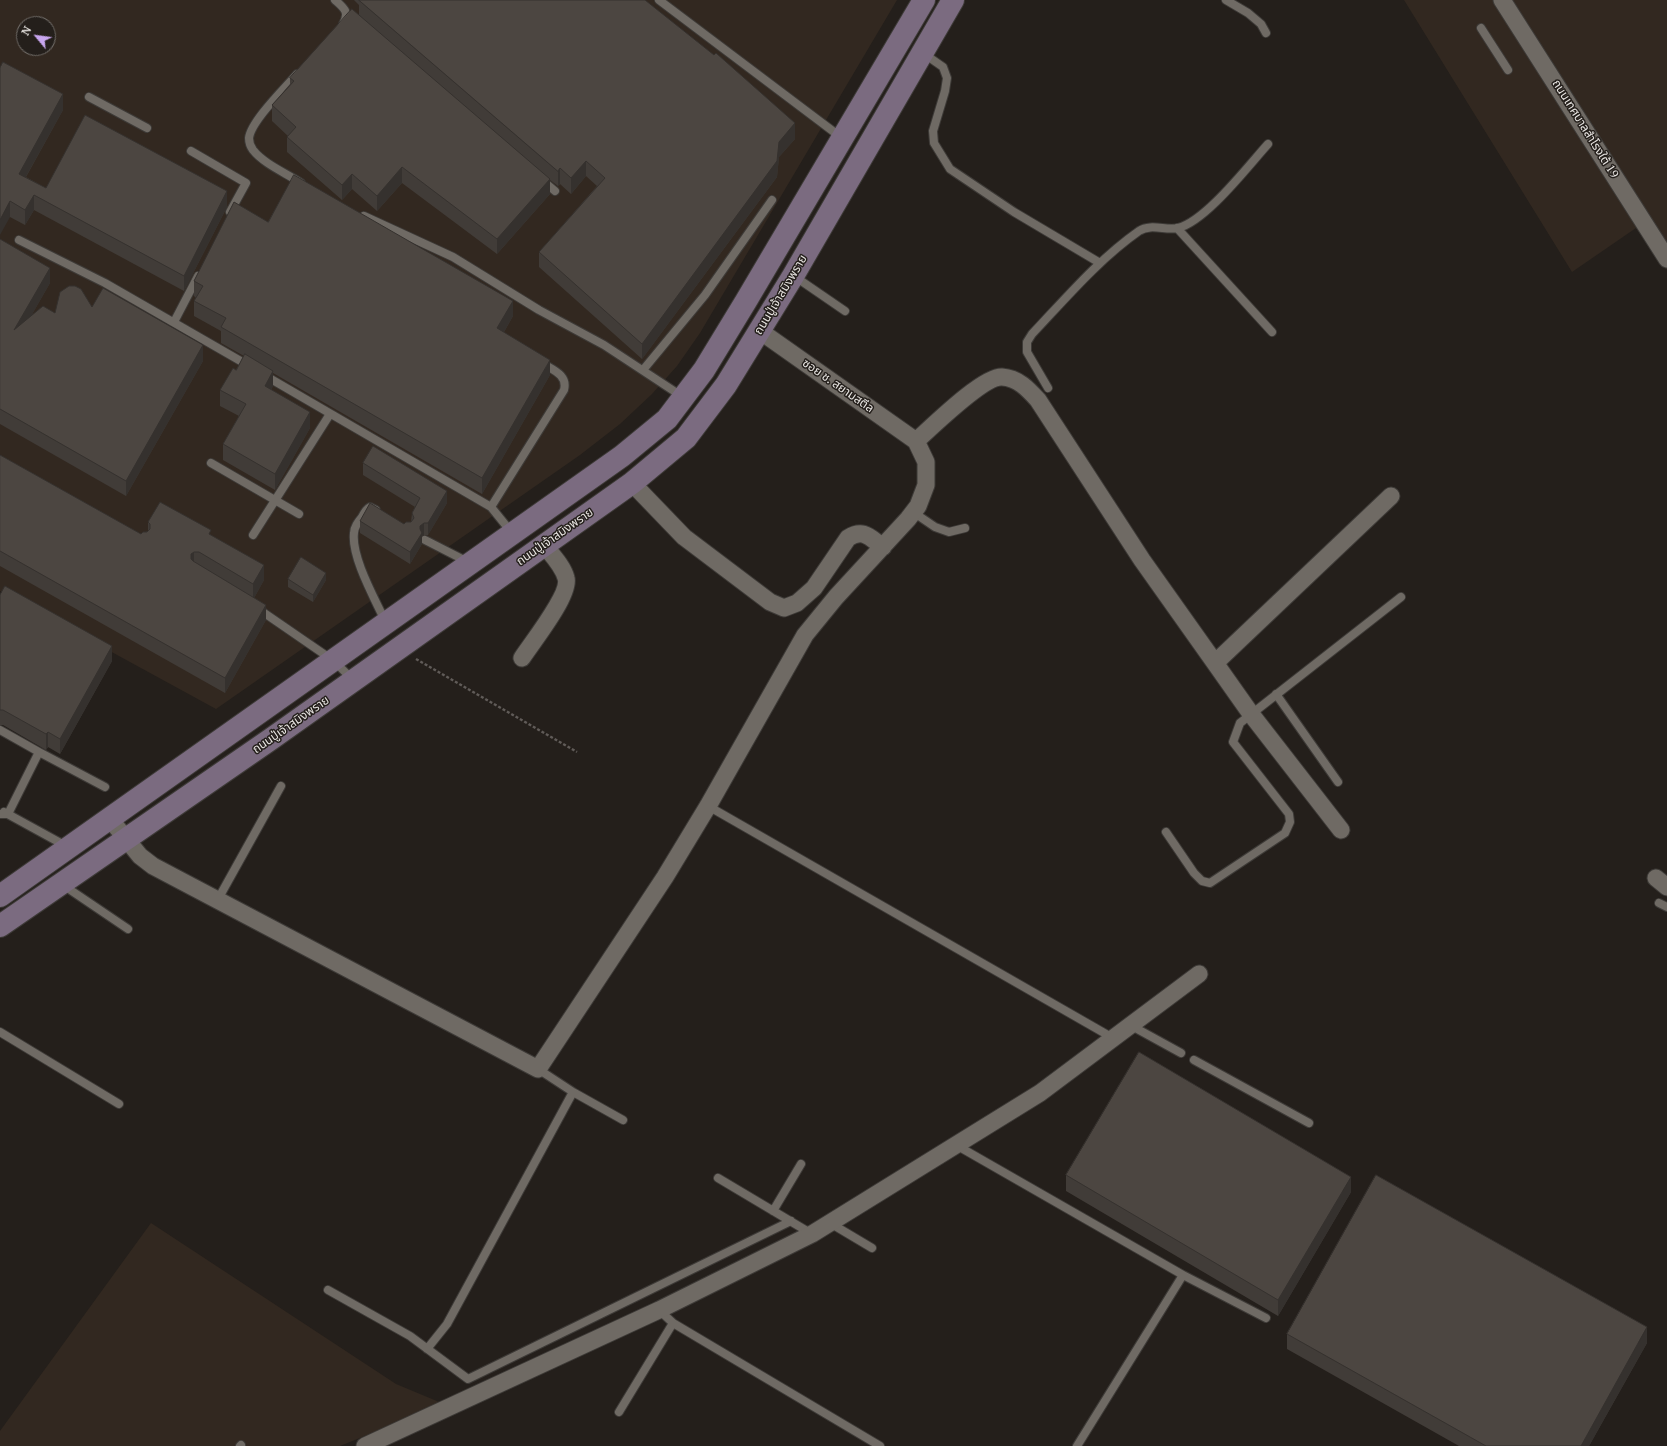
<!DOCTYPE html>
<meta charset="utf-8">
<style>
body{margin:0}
#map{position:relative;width:1667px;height:1446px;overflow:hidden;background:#241f1b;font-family:"PT Serif",serif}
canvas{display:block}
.north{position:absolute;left:16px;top:16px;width:40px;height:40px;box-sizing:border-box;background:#241f1b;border:1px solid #736f6b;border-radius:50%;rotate:299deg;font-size:11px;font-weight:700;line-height:16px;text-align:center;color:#e9e6e3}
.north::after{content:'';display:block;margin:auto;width:14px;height:18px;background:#c8a6ef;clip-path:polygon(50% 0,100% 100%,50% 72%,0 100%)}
</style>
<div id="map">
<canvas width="1667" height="1446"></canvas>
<div class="north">N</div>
</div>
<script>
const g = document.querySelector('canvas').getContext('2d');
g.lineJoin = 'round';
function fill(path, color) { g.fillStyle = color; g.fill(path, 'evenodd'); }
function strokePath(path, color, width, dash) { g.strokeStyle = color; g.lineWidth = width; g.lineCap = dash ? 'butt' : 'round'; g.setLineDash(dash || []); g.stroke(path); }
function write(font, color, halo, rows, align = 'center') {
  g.font = font + ' "PT Serif","Noto Sans Thai",serif'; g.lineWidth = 3; g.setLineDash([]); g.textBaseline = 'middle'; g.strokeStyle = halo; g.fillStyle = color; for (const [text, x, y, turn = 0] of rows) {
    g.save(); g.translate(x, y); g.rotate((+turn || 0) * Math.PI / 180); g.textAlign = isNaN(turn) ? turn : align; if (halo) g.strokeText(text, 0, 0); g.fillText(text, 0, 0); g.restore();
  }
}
const built = new Path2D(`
 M0 0H897L700 333 677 366 652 394 620 424 580 455 216 709 0 591ZM24 24H48V48H24Z
 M1404 0H1667V270L1636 228 1572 272Z
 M151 1223 396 1384 444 1404 340 1446H0V1431Z`);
const path = new Path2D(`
 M416 659 577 752`);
const service = new Path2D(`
 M335 0C344 8 350 12 343 24
 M659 0 842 138
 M1226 0 1248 13 1261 24 1266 33
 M1481 28 1508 70
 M923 53 943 67 947 78 945 91 933 131 934 143 950 169 1014 212 1100 263
 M297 74C286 87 251 121 249 138 249 142 250 146 253 150 264 164 286 173 301 183
 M89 97 147 128
 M191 151 246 183 230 212
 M542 180 555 191
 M364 216 453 257 539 310 604 345 683 397
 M1177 228 1272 332
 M19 240 105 283 251 367
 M794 276 845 311
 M174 322 198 276
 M643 370 705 295 772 200
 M264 375 491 507 512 533
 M1048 388 1027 352V342L1032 334C1066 298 1099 259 1139 231 1151 223 1166 231 1178 228 1206 221 1248 166 1268 144
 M211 463 299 514
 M491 507 564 390C568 375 553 370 542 363
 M376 510 370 507C366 509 364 513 362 517 358 522 354 527 354 533 351 557 375 599 385 621
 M913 512 935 527 949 532 965 528
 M253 535 330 414
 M425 540 468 562
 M257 608 334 661 353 680
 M1276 694 1338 782
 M0 730 39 752 8 814H0
 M39 752 105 787
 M708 806 1113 1038
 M4 812 66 846
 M1166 832 1194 873 1202 881 1210 883 1285 833 1290 822 1289 814 1233 742 1240 723 1401 597
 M63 885 128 929
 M217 901 281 786
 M1659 903 1667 907
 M1130 1025 1181 1053
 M0 1032 119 1104
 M1194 1060 1309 1123
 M538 1069 573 1092
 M956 1145 1183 1275 1077 1446
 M718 1178 812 1234
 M773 1211 801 1164
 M830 1223 872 1248
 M1183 1275 1266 1318
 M328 1290 410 1336 468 1379 791 1221
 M659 1310 673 1323 880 1446
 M427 1349 447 1324 573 1092 623 1120
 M619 1412 673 1323
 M240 1446 241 1445`);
const minor = new Path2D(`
 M1502 0 1667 259
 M916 441C932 427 983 376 1002 377 1018 378 1028 389 1038 400L1142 560 1215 663 1251 714 1341 830
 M632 483 684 537 770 602 784 608 797 603 814 588 848 538C864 528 870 538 883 547
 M522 658C531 644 571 594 566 578 563 566 552 555 544 545
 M1215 663 1391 496
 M110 819 140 856 153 866 538 1069 665 877 708 806 805 635 836 597 908 519 918 506 926 485V462L916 441 760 331
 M1656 878 1667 887
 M365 1446 659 1310 812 1234 1040 1093 1199 974`);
const secondary = new Path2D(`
 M0 896 622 456 667 419 704 370 746 301 924 0
 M0 926 271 739 632 483 686 438 726 385 793 276 953 0`);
const wall = new Path2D(`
 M354 0H645L795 139 779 157 777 177 642 359 539 267V252L597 186 586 176 571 194 560 184 558 186 550 180V194L497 254 402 183 377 211 352 189 342 200 287 152V137L288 136 272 121V105L290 84V78L359 15V5Z
 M0 68 63 110 26 177 46 188 227 207 184 291 34 210 25 225 10 217Z
 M268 222 513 316 504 332 550 375 482 494 273 373V386L271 390 310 428 275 490 223 460V444L239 416 220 406V390L236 370 244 356 221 343V331L194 316V301L196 298 194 296V281Z
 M0 239 50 283 31 316 55 313 92 307 203 361 126 496 0 424Z
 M0 455 141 534 148 531V522L211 535 264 580 254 598 266 620 225 693 0 566Z
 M363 463 447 503 428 535H424L422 536V544L410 564 360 533V521L404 524 411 522 412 513 415 507 363 475Z
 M288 579 326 580 313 602 288 587Z
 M0 595 112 661 60 754 48 747 46 750 3 725H0Z
 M1066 1175 1351 1192 1278 1316 1066 1191Z
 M1287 1334 1647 1343 1589 1446H1459L1287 1349Z`);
const shadedWall = new Path2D(`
 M63 94V110L19 189V174Z
 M795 123V139L779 157 777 177 642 359V344L779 142Z
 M586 161V176L571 194V178Z
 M402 167V183L377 211V196Z
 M560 168V184L558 186V171Z
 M352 174V189L342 200V185Z
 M550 179V194L497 254V239Z
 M227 191V207L184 291V276Z
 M34 195V210L25 225V210Z
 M10 201V217L0 235V220Z
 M50 268V283L14 346V330Z
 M513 301V316L497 344V328Z
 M203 345V361L126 496V481Z
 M550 360V375L482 494V478Z
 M273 371V386L265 402V386Z
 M310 412V428L275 490V474Z
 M447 491V503L428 535V523Z
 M424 523V535L422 536V544L410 564V552L420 529V526Z
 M194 552V567L191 570V554Z
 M264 565V580L253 600V584Z
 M326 573V580L313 602V595Z
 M266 605V620L225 693V678Z
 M112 646V661L60 754V739Z
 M48 732V747L46 750V734Z
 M1351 1177V1192L1278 1316V1300Z
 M1647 1327V1343L1589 1446H1581Z`);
const building = new Path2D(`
 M359 0H645L714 55 716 53 795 123 779 142 777 161 642 344 539 252 605 178 586 161 571 178 560 168 558 171Z
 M352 9 550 179 497 239 402 167 377 196 352 174 342 185 287 137 296 127 272 105 294 81 290 78Z
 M3 62 63 94 19 174 46 188 85 115 227 191 184 276 34 195 25 210 10 201 0 220V68Z
 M294 175 513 301 497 328 550 360 482 478 221 327 226 318 194 301 203 286 194 281 234 202 268 222Z
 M0 239 50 268 14 330 43 306 55 313 60 292 69 286H75L81 289 92 307 103 288 203 345 126 481 0 409Z
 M245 354 273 371 265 386 310 412 275 474 223 444 246 404 220 390 233 368 236 370Z
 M373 446 447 491 428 523H424L420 526V529L422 533 410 552 360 521 370 503 404 524 406 522H411L414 518 412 513 420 498 363 463Z
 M0 455 141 534 143 532H147L150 529V524L148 522 160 502 211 530 209 534 264 565 253 584 199 552H194L191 554V559L193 561 266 605 225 678 0 551Z
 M301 557 326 573 313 595 288 579Z
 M5 586 112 646 60 739 48 732 46 734 3 710H0V595Z
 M1139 1052 1351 1177 1278 1300 1066 1175Z
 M1376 1175 1647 1327 1581 1446H1486L1287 1334Z`);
const streetNames = [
 ["ถนนเทศบาลสำโรงใต้ 19",1585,129,58],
 ["ถนนปู่เจ้าสมิงพราย",781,295,-59],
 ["ซอย ช. สยามสตีล",838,386,35],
 ["ถนนปู่เจ้าสมิงพราย",555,537,-35],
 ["ถนนปู่เจ้าสมิงพราย",291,725,-35]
];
fill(built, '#322820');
strokePath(service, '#3d3a37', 10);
strokePath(minor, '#3d3a37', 19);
strokePath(secondary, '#3d3a37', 24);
strokePath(path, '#605b58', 2.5, [3, 2]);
strokePath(service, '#6f6a64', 8);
strokePath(minor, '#6f6a64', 17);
strokePath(secondary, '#7b6b80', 22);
fill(wall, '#413c38');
fill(shadedWall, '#35312e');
fill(building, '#4c4641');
strokePath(building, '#35312e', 1);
write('12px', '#e9e6e3', '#241f1b', streetNames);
</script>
